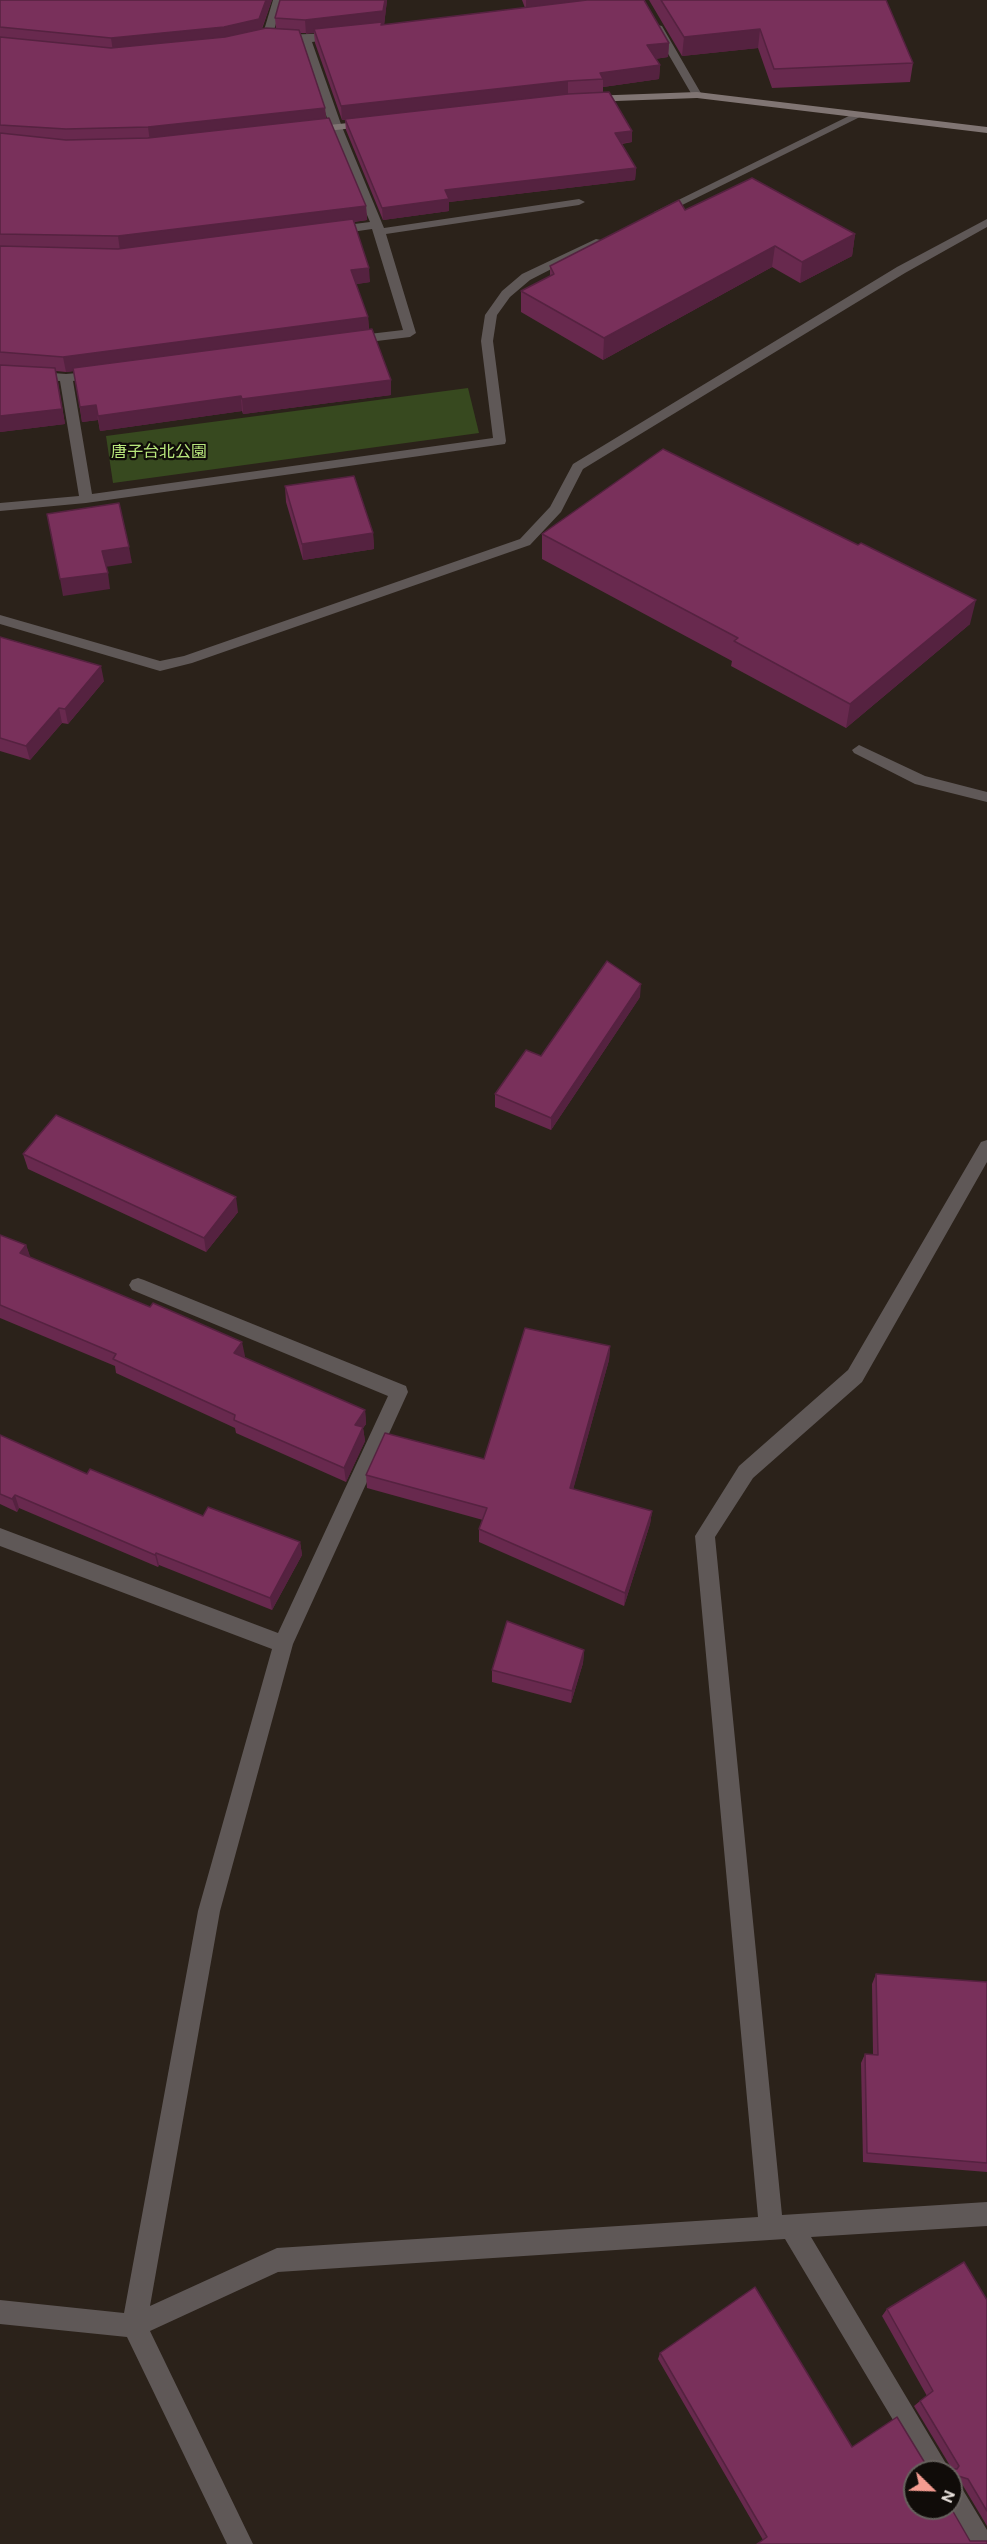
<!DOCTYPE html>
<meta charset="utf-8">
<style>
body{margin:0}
#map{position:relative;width:987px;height:2544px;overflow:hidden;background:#2b221a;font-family:"DM Sans",sans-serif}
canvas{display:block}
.north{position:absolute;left:903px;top:2460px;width:60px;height:60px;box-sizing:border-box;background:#100c09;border:2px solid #66615d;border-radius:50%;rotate:113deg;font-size:16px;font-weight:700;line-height:24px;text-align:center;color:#e8e1dc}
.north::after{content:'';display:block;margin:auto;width:21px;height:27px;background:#f59c91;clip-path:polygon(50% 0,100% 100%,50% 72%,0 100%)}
</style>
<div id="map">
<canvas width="987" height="2544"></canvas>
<div class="north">N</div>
</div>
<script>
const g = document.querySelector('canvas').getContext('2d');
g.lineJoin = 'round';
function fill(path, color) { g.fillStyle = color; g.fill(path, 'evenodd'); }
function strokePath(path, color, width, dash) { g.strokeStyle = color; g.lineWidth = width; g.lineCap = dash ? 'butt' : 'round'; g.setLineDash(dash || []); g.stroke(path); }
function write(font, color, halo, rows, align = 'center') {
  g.font = font + ' "DM Sans","Noto Sans JP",sans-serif'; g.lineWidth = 4.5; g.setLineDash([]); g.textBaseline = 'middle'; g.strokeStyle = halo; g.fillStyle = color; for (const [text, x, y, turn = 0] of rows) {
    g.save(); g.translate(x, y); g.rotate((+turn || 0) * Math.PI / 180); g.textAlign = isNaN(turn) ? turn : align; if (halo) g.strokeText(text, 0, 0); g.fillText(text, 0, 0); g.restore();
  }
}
const green = new Path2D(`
 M468 388 479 433 113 483 106 436Z`);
const street = new Path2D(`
 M273 0H283L272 37 267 40 262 37Z
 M653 24 662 26 702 95 701 97 692 95 652 26Z
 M339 33 344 36 343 38 312 42 342 127 384 228 579 199 585 202 579 205 386 234 416 333 410 337 352 344 346 340 352 336 403 330 372 229 331 235 325 231 331 227 370 222 330 127 302 42 280 41 275 38 280 35Z
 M857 112 866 114 664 214 654 212Z
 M987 219V227L905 273 583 469 561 512 530 545 192 663 160 671 0 624V615L160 661 184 656 520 539 550 507 573 464 897 267Z
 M596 239 606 241 530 280 510 297 497 315 493 341 506 441 505 444 86 503 0 511V503L79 496 60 381 0 377V369L66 374 102 371V377L73 381 92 494 493 438 481 341 485 315 502 291 522 274Z
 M859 745 925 776 987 792V802L915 784 854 753 852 750Z
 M987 1140V1162L862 1382 753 1478 715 1537 782 2215 987 2202V2226L811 2237 951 2472H924L785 2239 278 2272 150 2331 253 2544H227L127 2337 0 2324V2300L124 2313 198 1911 272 1649 0 1546V1528L278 1633 388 1396 132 1290 129 1285 132 1280 138 1278 144 1280 406 1386 408 1392 293 1644 220 1911 150 2306 277 2248 758 2217 695 1536 739 1466 848 1370 981 1142Z
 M951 2481 960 2485 987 2530V2544H966L945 2508H951Z`);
const secondary = new Path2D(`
 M697 92 987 127V133L697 98 589 102 584 99 589 96Z
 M368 121 374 124 372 126 309 133 303 130 309 127Z`);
const wall = new Path2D(`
 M0 0H272L262 29H276L275 18 387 0 384 25 525 8 522 0H644L669 43 668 57 655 59 660 65 659 79 603 87V92L632 131V142L622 144 636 168 635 180 449 202V211L383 220 346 130 345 120H342L315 43 314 33H300L325 108 326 118 366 206 367 220 354 222 370 282 356 284 368 317 369 329 391 380V395L243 414 242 411 100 431 98 420 82 422 74 371 66 372 56 371 65 424 0 432Z
 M649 0H886L913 63 910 82 772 88 758 48 682 56Z
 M685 210 855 234 852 256 800 283 772 267 603 360 521 312V291L550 276V266Z
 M285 486 373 533 374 549 303 560 286 502Z
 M542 534 970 624 846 728 731 666 732 661 542 559Z
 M0 637 104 681 68 724 62 723 30 760 0 751Z
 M640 997 551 1130 495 1107V1094L541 1056Z
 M23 1154 238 1212 206 1252 28 1169Z
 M0 1235 26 1245 30 1257 245 1356 244 1358 365 1410 366 1424 363 1428 365 1441 346 1482 236 1433 235 1428 116 1373 115 1366 0 1318Z
 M610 1346 609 1360 573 1489 652 1511 650 1524 624 1606 479 1542V1529L483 1520 367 1488 366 1475 484 1459Z
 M0 1435 87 1474 203 1516 300 1542 302 1555 272 1610 159 1565 158 1567 19 1508 17 1512 0 1504Z
 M584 1650 583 1663 571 1703 492 1682V1670Z
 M876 1974 987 1982V2172L863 2162 861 2063 865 2054H873L872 1984Z
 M987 2300V2526L962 2484 955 2482V2501L951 2504V2472L763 2540 658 2359 660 2353 852 2447 928 2468 952 2469 914 2406 920 2401 927 2396 882 2316 887 2309Z`);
const shadedWall = new Path2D(`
 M266 0H272L260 33 113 52 111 38Z
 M385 0H387L384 26 314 29V33L306 34 305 20Z
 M526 0H627L526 11Z
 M760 29 758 48 682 56 684 37Z
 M669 43 668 57 646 60 647 45Z
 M660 65 659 79 603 87V79L600 73Z
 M568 81V95L342 120 341 106Z
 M325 108 326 122 150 142 148 127Z
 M632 131V142L615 144V133Z
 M636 168 635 180 449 202V211L383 220 382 208 445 190Z
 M366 206 367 220 120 251 118 236Z
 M855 234 852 256 800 283 802 262Z
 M775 246 772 267 603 360 604 338Z
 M369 268 370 282 352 285 351 270Z
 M368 317 369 332 66 372 63 357Z
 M55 368 65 424 0 432V416Z
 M391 380V395L243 414 242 399Z
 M241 396 242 411 100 431 98 416Z
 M96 405 98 420 82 422 80 407Z
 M373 533 374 549 303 560 302 544Z
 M129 547 132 563 105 567 102 551Z
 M108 573 110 589 63 596 60 579Z
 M976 600 970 624 846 728 850 704Z
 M101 666 104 681 68 724 65 709Z
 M59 708 62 723 30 760 26 746Z
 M641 984 640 997 551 1130V1118Z
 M236 1197 238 1212 206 1252 204 1238Z
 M26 1245 31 1259 20 1253Z
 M242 1342 245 1356 236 1368 234 1353Z
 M610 1346 609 1360 570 1501V1488Z
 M365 1410 366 1424 363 1428 365 1441 346 1482 344 1468 355 1425Z
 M15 1495 19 1508 17 1512 12 1499Z
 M652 1511 650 1524 624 1606 625 1593Z
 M300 1542 302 1555 272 1610 270 1598Z
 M156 1553 159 1565 158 1567 155 1555Z
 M584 1650 583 1663 571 1703 572 1691Z`);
const building = new Path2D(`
 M0 0H266L259 19 224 27 111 38 0 27Z
 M280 0H385L383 11 305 20 275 18Z
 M587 0H644L669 43 647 45 660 65 600 73 603 79 568 81 341 106 314 29 382 22 381 25Z
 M661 0H886L913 63 774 69 760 29 684 37Z
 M266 28 299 30 325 108 148 127 66 129 0 125V37L111 48 225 37Z
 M609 92 632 131 615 133 636 168 445 190 449 199 382 208 345 119 568 94Z
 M329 118 366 206 118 236 0 234V133L66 140 148 138Z
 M752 178 855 234 802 262 775 246 604 338 521 291 554 274 550 266 679 200 685 210Z
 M353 219 369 268 351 270 368 317 63 357 0 352V246L118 249Z
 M372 329 391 380 242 399 241 396 98 416 96 405 80 407 73 368Z
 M0 365 55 368 62 409 0 416Z
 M663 449 858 545 861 543 976 600 850 704 734 641 738 638 542 534Z
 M354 476 373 533 302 544 285 486Z
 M119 503 129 547 102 551 108 573 60 579 47 514Z
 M0 637 101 666 65 709 59 708 26 746 0 738Z
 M607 961 641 984 551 1118 495 1094 526 1050 541 1056Z
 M56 1115 236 1197 204 1238 23 1154Z
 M0 1235 26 1245 20 1253 150 1307 153 1303 242 1342 234 1353 365 1410 355 1425 363 1427 344 1468 234 1420 235 1415 113 1359 116 1354 0 1305Z
 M525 1328 610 1346 570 1488 652 1511 625 1593 479 1529 487 1508 366 1475 385 1433 484 1459Z
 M0 1435 87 1474 90 1469 203 1516 208 1507 300 1542 270 1598 156 1553 155 1555 15 1495 12 1499 0 1494Z
 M507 1621 584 1650 572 1691 492 1670Z
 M876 1974 987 1982V2163L867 2153 865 2054 878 2055Z
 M964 2262 987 2300V2511L968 2479 955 2475V2501L951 2502V2472H915V2508H951L970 2541H987V2544H757L767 2537 660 2353 755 2287 852 2447 897 2417 928 2468 957 2469 959 2466 920 2401 933 2391 887 2309Z`);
const farParknames = [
 ["唐子台北公園",159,453]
];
fill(green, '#37491f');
fill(street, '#5f5857');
fill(secondary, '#807573');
fill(wall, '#68294e');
fill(shadedWall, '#552240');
fill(building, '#79305b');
strokePath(building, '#552240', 1.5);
write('16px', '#b8e77c', '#100c09', farParknames);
</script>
